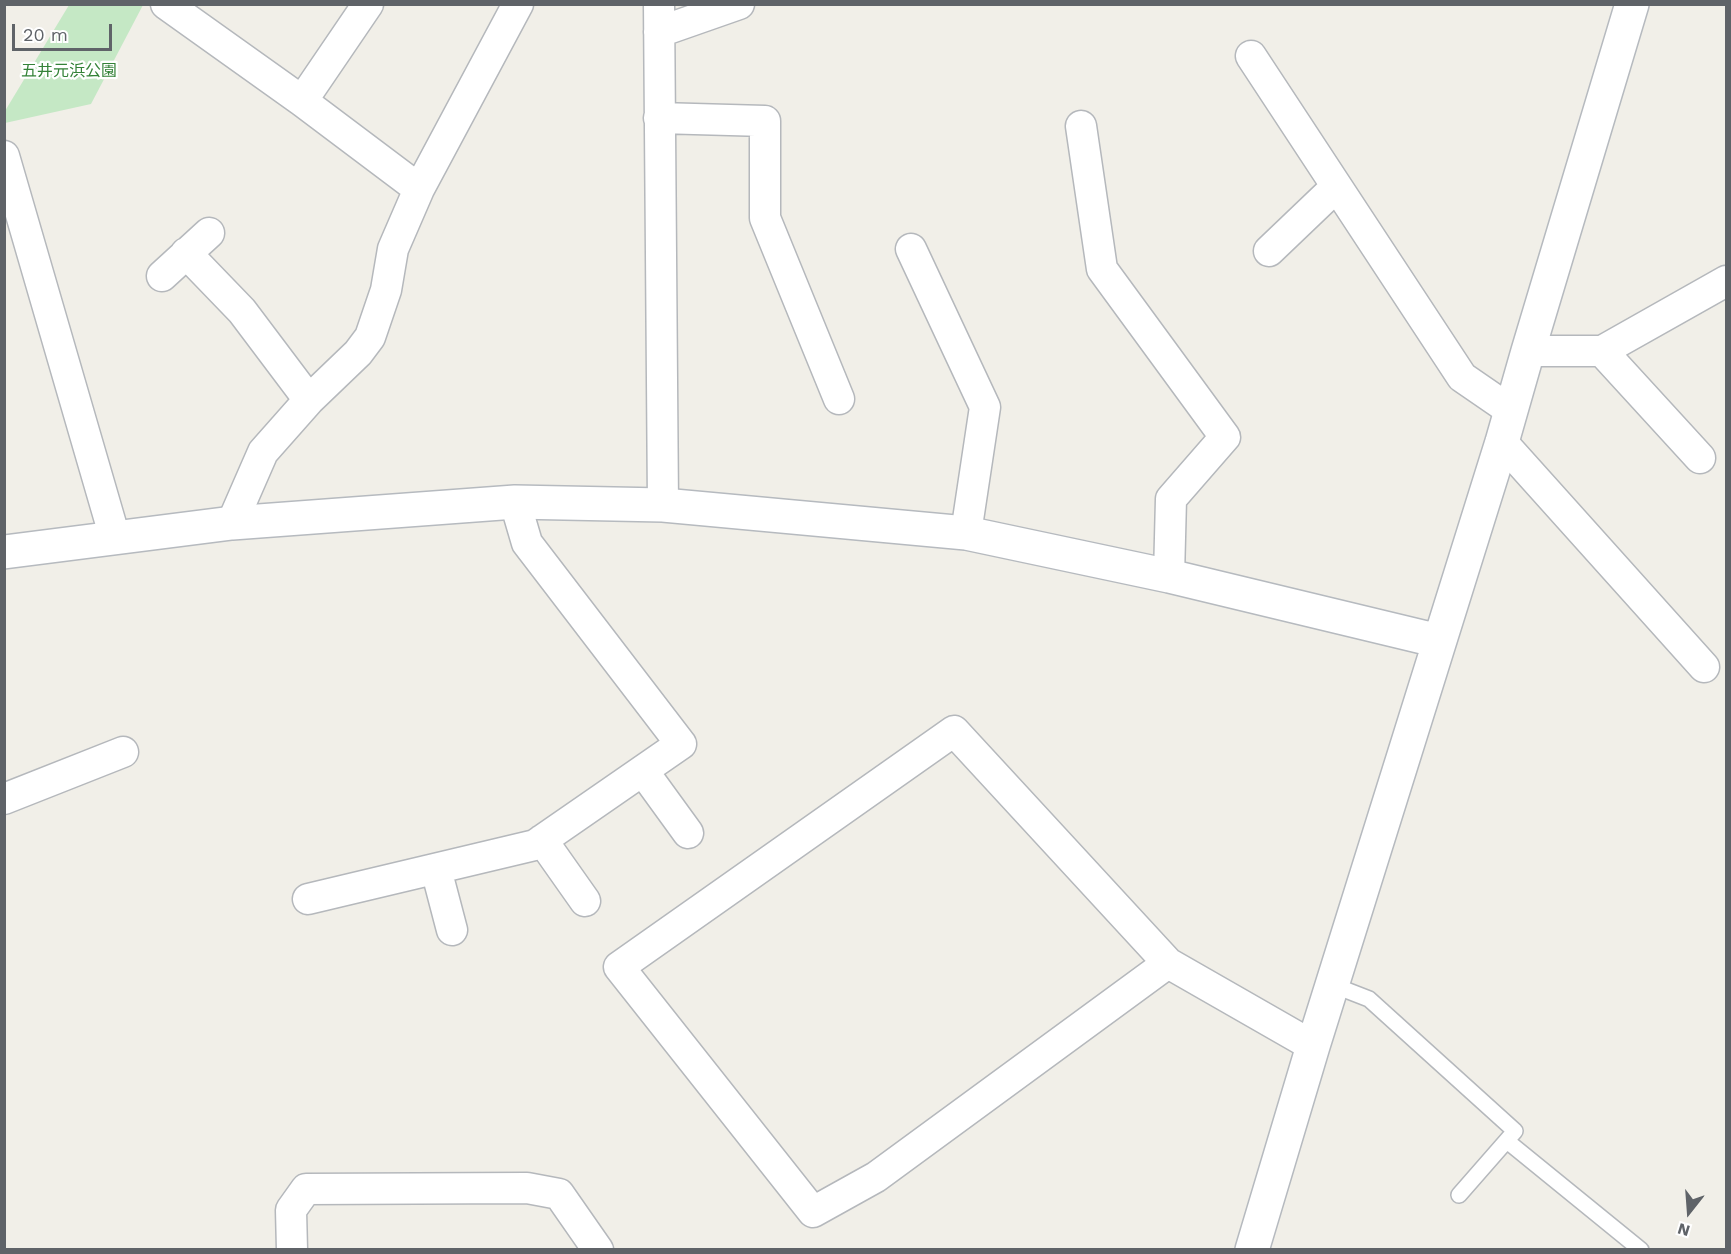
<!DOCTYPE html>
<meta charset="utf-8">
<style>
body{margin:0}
#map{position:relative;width:1731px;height:1254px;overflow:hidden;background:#f1efe8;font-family:"Work Sans",sans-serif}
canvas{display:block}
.frame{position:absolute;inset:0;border:6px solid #5f6368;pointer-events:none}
.north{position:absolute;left:1659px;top:1182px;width:60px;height:60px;-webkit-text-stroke:4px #fff;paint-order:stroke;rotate:197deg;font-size:16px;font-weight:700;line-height:24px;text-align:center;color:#5f6368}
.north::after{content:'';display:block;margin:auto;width:21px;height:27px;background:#5f6368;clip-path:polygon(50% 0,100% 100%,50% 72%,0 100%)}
.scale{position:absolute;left:12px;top:24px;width:100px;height:27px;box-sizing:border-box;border:3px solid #5f6368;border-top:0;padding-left:8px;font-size:18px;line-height:21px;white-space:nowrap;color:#5f6368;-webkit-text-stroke:4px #fff;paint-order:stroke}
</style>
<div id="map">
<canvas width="1731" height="1254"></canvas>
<div class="frame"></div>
<div class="north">N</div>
<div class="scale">20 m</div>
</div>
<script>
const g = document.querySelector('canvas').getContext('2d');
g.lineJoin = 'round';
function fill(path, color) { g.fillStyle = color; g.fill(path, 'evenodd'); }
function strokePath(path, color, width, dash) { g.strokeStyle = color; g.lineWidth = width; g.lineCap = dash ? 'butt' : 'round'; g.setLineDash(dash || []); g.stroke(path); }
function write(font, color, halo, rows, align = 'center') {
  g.font = font + ' "Work Sans","Noto Sans JP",sans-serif'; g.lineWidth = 4.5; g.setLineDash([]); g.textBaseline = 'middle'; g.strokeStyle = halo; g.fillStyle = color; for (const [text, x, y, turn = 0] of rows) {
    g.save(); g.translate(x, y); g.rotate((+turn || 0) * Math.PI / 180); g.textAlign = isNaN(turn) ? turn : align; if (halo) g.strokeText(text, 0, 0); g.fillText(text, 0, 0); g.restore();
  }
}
const green = new Path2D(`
 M69 5H143L91 104 5 123V111Z`);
const lane = new Path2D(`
 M1333 985 1369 999 1515 1131 1459 1195
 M1507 1141 1641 1250`);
const street = new Path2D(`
 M166 4 302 101 419 189
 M659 4 663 505
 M659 32 739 4
 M1251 56 1462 377 1510 410
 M302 101 368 4
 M659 118 765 121V218L839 399
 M1081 126 1102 269 1225 437 1171 499 1169 576
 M4 156 115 538
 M911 249 985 407 966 533
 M1269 251 1336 187
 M186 253 242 311 309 400
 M162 276 209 233
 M1528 351H1602L1726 281
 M1602 351 1700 458
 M1502 442 1704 667
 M232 523 263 452 309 400 358 353 370 337 386 290 393 249 419 189 518 4
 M643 771 688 833
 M4 799 123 752
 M542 840 585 901
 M436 869 452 930
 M308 899 535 845 681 744 527 543 515 502
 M1168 963 876 1177 813 1212 619 967 954 731 1168 963 1313 1046
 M292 1250 291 1210 306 1189 527 1188 559 1194 598 1250`);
const secondary = new Path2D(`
 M4 552 232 523 515 502 663 505 966 533 1169 576 1439 641
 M1252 1250 1313 1046 1502 442 1528 351 1632 4`);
const parkNames = [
 ["五井元浜公園",69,71]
];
fill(green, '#c5e8c5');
strokePath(lane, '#b5b8bc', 18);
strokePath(street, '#b5b8bc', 33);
strokePath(secondary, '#b6babf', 36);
strokePath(lane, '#fff', 15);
strokePath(street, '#fff', 30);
strokePath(secondary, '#fff', 33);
write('16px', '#348238', '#fff', parkNames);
</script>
